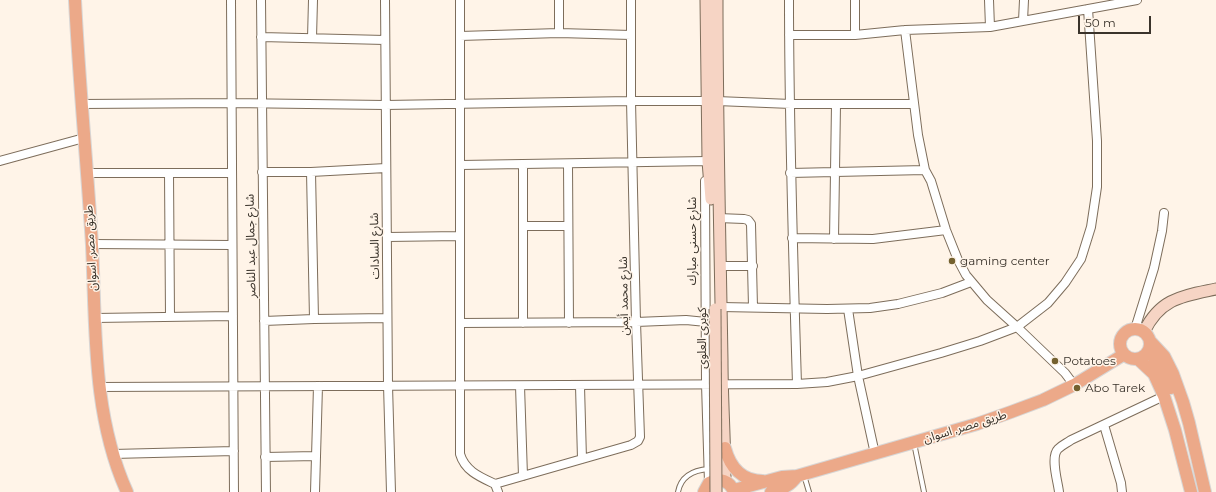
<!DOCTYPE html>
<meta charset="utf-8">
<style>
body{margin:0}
#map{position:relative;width:1216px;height:492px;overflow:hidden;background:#fff4e8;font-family:Montserrat,sans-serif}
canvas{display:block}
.scale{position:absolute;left:1078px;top:16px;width:73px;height:18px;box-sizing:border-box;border:2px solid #3a332b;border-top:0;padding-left:5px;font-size:12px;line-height:14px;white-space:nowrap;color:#3a332b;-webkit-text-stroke:3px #fff4e8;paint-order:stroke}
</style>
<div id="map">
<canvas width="1216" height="492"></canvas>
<div class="scale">50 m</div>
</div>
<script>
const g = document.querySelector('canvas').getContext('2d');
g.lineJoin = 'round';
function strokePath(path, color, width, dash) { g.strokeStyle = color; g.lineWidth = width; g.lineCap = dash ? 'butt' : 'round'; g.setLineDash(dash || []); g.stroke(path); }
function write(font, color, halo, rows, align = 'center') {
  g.font = font + ' Montserrat,"Noto Sans Arabic",sans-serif'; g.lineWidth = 3; g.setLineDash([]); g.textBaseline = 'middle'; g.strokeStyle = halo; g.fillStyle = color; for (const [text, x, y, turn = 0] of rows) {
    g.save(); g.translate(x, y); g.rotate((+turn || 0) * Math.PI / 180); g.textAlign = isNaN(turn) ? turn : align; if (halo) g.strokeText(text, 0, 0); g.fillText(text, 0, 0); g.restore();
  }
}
const lane = new Path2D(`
 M914 443 924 492
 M804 475 809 492
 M678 492C681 476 694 470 709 469`);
const street = new Path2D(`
 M231 0 234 492
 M261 0 266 492
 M385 0 388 385 391 492
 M460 0V454C465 471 480 477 495 484L498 492
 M559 0V33
 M789 0C789 128 793 256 797 384
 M855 0V35
 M989 0 990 27
 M1023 21 1024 0
 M905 30 918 135 925 170 931 181 946 230 958 260 966 275 987 300 1017 327 1065 373 1074 385
 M789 35H855L905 30 990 27 1137 0
 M460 36 559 33 631 35
 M261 37 385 40
 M312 38 313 0
 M717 101 791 104H914
 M81 104 231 103 385 105 631 101H707
 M0 161 84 138
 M523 164V323
 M568 164 569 323
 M461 165 708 161V164
 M262 172H311L314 319
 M311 172 386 168
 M87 173H232
 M169 173 170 317
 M790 173 925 170
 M705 181 706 384 709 483
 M718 218 744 219 748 220 751 224 753 307
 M523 226H568
 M387 237 460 236
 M792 238 873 239 946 230
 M834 239 836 104
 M92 244 232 245
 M720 266H753
 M721 307 827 309 870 308 898 304 942 293 971 282
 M848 309 858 376 875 454
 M95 318 233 316
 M264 321 314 319 387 318
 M460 323 636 322 686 320 706 322
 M1135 329 1154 268 1162 231 1164 213
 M520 386 523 476
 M580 386 582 459
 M99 387 797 384 827 382 858 376 941 353 980 341 1017 327 1048 303 1065 283 1081 259 1091 227 1097 187V141L1088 9
 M1104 425 1121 483 1122 492
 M113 454 234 451
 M265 457 316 456
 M495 484 631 445 638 441 640 437 636 322 631 101V0
 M315 492 318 386
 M1059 492C1058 482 1050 457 1058 449 1062 445 1067 443 1071 440L1164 396`);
const secondary = new Path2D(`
 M706 0 708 161 711 199
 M717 0C717 120 720 240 722 360 722 400 725 440 725 481
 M1144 332C1160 298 1183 296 1216 289`);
const primary = new Path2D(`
 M75 0C79 82 87 163 92 245 96 328 92 415 127 492
 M1120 344a15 15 0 1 1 30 0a15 15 0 1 1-30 0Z
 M1150 341 1164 356 1173 374 1183 402 1189 423 1205 492
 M1149 351 1159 364 1171 388
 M1138 359 1154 374 1164 396 1175 430 1191 492
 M725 448C730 467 742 481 763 481
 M734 490 782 477 797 476 977 424 1011 412 1043 400 1074 385 1123 355
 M704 492 709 483C720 477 730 481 734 492
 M771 492C782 489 790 486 797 476`);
const secondaryBridge = new Path2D(`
 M715 309 716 492`);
const markers = [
 [952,261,4,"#746130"],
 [1055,361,4,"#746130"],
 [1077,388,4,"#746130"]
];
const streetNames = [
 ["شارع حسنى مبارك",692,241,-90],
 ["شارع جمال عبد الناصر",251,246,-91],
 ["شارع السادات",375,246,-91],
 ["طريق مصر, اسوان",91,248,-93],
 ["شارع محمد أيمن",624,296,-91],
 ["كوبرى العلوى",702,338,-90],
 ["طريق مصر, اسوان",965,427,-17]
];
const poiNames = [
 ["gaming center",960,261],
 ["Potatoes",1063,361],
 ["Abo Tarek",1085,388]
];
strokePath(lane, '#7d6d5b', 6);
strokePath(street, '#7d6d5b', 10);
strokePath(secondary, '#7d6d5b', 13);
strokePath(primary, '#d8d6d5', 14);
strokePath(lane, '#fff', 4);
strokePath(street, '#fff', 8);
strokePath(secondary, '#f6d4c4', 11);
strokePath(primary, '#eca989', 12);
strokePath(secondaryBridge, '#7d6d5b', 13, []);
strokePath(secondaryBridge, '#f6d4c4', 11);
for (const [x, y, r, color] of markers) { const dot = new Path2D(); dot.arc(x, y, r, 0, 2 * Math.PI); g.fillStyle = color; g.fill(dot); strokePath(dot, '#fff4e8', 1.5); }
write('12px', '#3a332b', '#fff4e8', streetNames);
write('12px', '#3a332b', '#fff4e8', poiNames, 'left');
</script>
